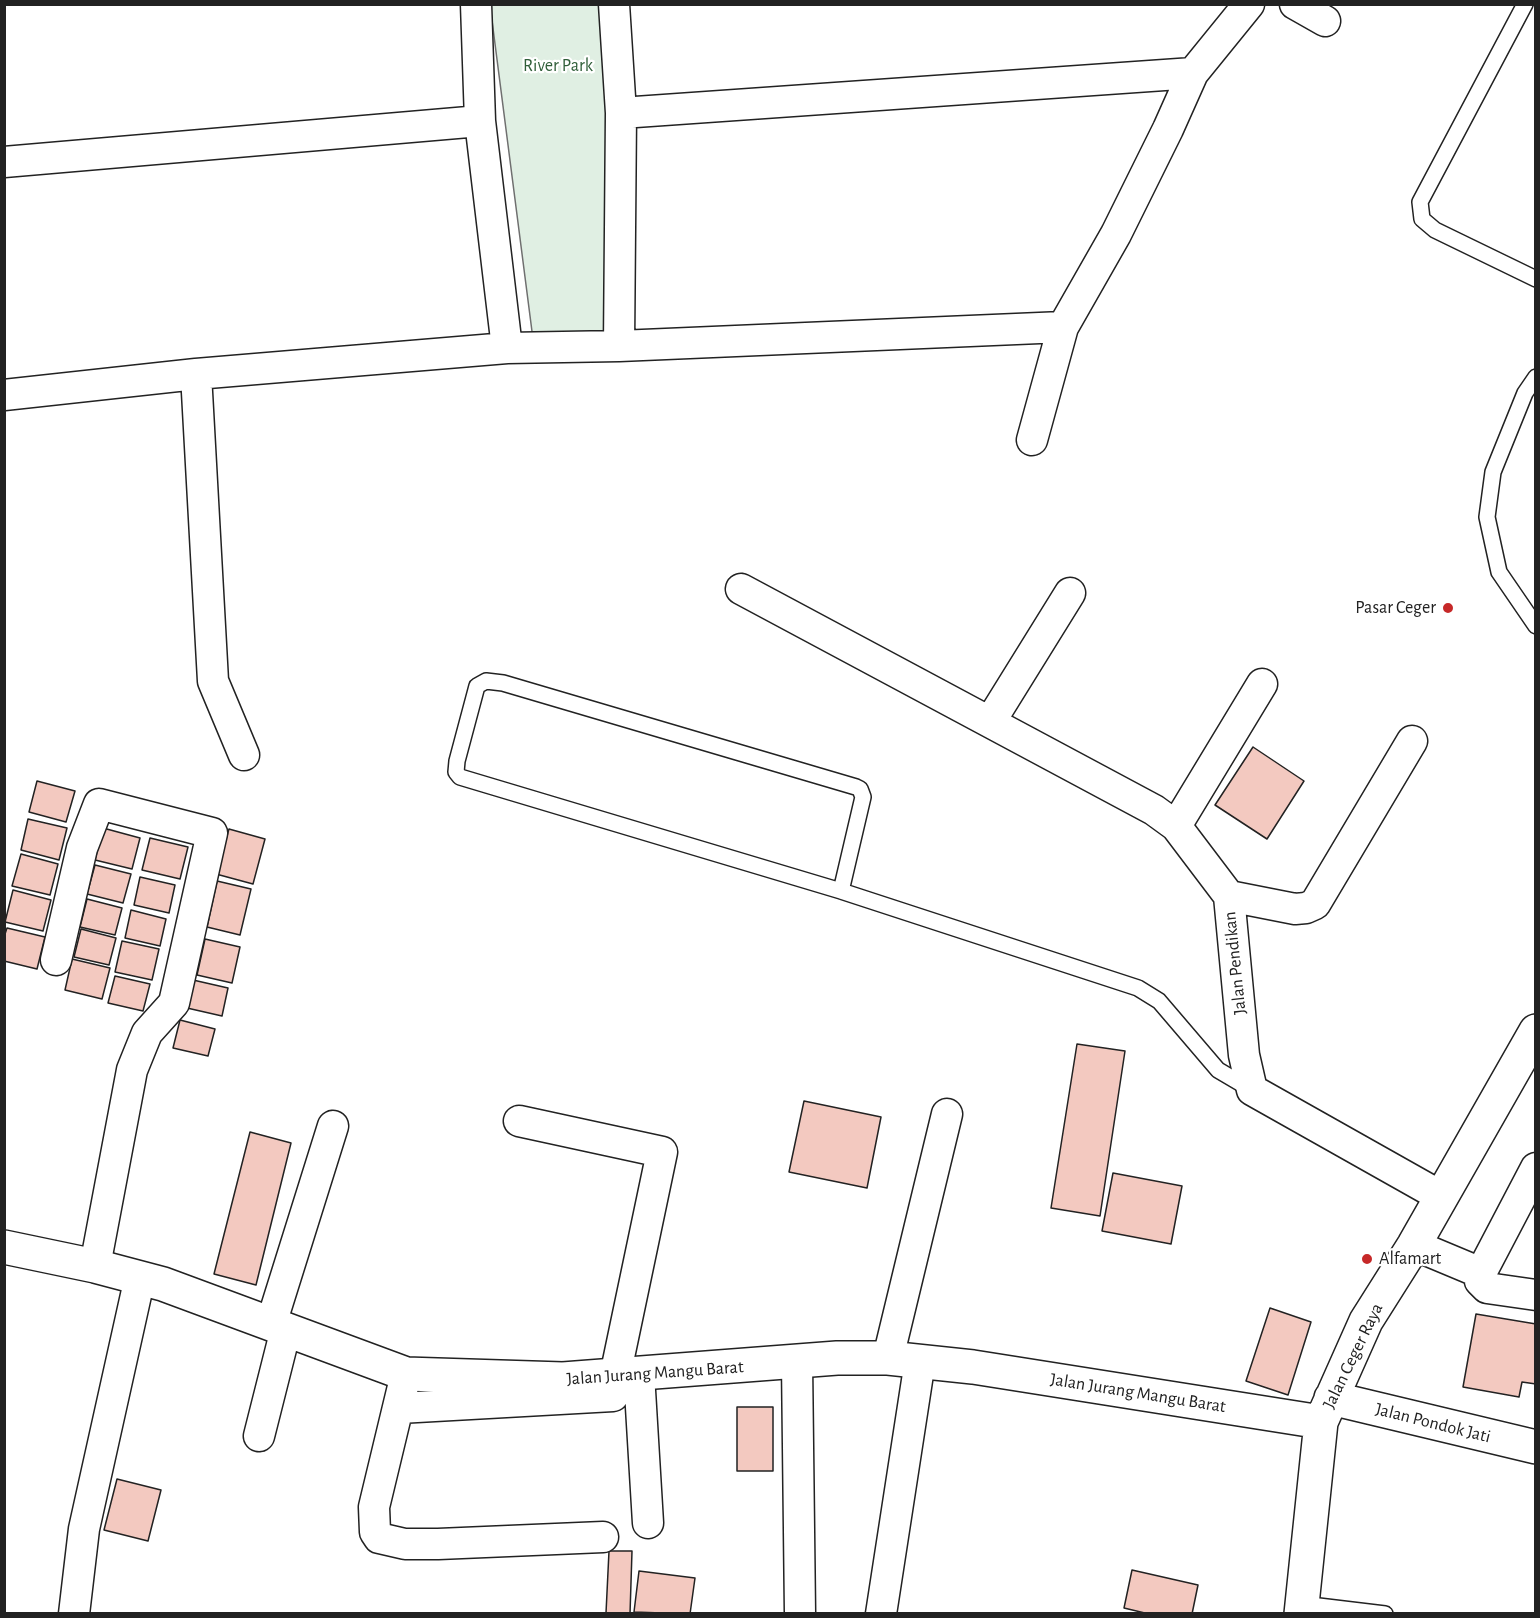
<!DOCTYPE html>
<style>
body{margin:0}
#map{position:relative;width:1540px;height:1618px;overflow:hidden;background:#fff;font-family:"Alegreya Sans",sans-serif}
canvas{display:block}
.frame{position:absolute;inset:0;border:6px solid #222;pointer-events:none}
</style>
<div id="map">
<canvas width="1540" height="1618"></canvas>
<div class="frame"></div>
</div>
<script>
const g = document.querySelector('canvas').getContext('2d');
g.lineJoin = 'round';
function fill(path, color) { g.fillStyle = color; g.fill(path, 'evenodd'); }
function strokePath(path, color, width, dash) { g.strokeStyle = color; g.lineWidth = width; g.lineCap = dash ? 'butt' : 'round'; g.setLineDash(dash || []); g.stroke(path); }
function write(font, color, halo, rows, align = 'center') {
  g.font = font + ' "Alegreya Sans",sans-serif'; g.lineWidth = 4.5; g.setLineDash([]); g.textBaseline = 'middle'; g.strokeStyle = halo; g.fillStyle = color; for (const [text, x, y, turn = 0] of rows) {
    g.save(); g.translate(x, y); g.rotate((+turn || 0) * Math.PI / 180); g.textAlign = isNaN(turn) ? turn : align; if (halo) g.strokeText(text, 0, 0); g.fillText(text, 0, 0); g.restore();
  }
}
const green = new Path2D(`
 M490 5H614L619 346 534 347Z`);
const building = new Path2D(`
 M1253 747 1304 781 1267 839 1215 805Z
 M37 781 75 791 66 822 29 812Z
 M28 819 67 828 59 860 21 850Z
 M103 828 140 838 132 869 95 860Z
 M229 829 265 839 253 884 216 874Z
 M150 838 188 847 180 879 142 870Z
 M21 854 58 864 50 895 12 886Z
 M95 865 131 874 123 903 87 894Z
 M140 877 175 885 169 913 134 905Z
 M217 881 251 889 240 935 207 927Z
 M13 890 51 900 43 931 5 922Z
 M87 899 122 908 115 935 80 927Z
 M131 910 166 919 160 946 125 938Z
 M7 928 45 937 37 969 4 961V937Z
 M81 929 116 938 109 965 74 957Z
 M205 939 240 947 232 983 197 975Z
 M122 941 159 949 152 980 115 972Z
 M72 959 110 968 102 999 65 990Z
 M115 976 150 984 143 1011 108 1003Z
 M193 980 228 988 222 1016 187 1008Z
 M180 1020 215 1029 208 1056 173 1048Z
 M1077 1044 1125 1051 1100 1216 1051 1208Z
 M804 1101 881 1117 867 1188 789 1172Z
 M250 1132 291 1143 256 1285 214 1274Z
 M1113 1173 1182 1186 1171 1244 1102 1231Z
 M1270 1308 1311 1322 1288 1395 1246 1381Z
 M1476 1314 1536 1324V1384L1522 1382 1519 1397 1463 1387Z
 M737 1407H773V1471H737Z
 M117 1479 161 1490 148 1541 104 1530Z
 M609 1551H632L630 1614 606 1613Z
 M1132 1570 1198 1585 1192 1614H1149L1124 1608Z
 M639 1571 695 1578 690 1614 634 1612Z`);
const lane = new Path2D(`
 M1525 4 1420 202 1422 219 1435 230 1536 279
 M1536 377 1525 393 1493 472 1487 517 1499 572 1536 626
 M841 891 863 797 860 789 856 787 503 683 486 681 477 686 457 761 456 772 460 777 841 891 1138 988 1159 1001 1218 1070 1252 1090
 M1302 1604 1385 1614`);
const street = new Path2D(`
 M476 4 480 121 507 348 619 346 1063 327 1032 440
 M614 4 621 113 619 346
 M1295 4 1325 21
 M621 113 1193 73 1249 4
 M4 162 480 121
 M1063 327 1116 234 1168 129 1193 73
 M196 374 213 681 244 755
 M4 395 196 374 507 348
 M741 589 1154 810 1176 826 1229 896
 M990 722 1070 593
 M1176 826 1262 684
 M1229 896 1244 1055 1252 1090 1442 1197
 M1229 896 1295 909 1306 908 1315 904 1412 741
 M56 960 82 848 99 804 212 833 174 1003 147 1033 132 1070 95 1266
 M519 1121 662 1152 615 1376
 M1536 1168 1481 1273 1480 1281 1487 1288 1536 1295
 M1414 1245 1481 1273
 M271 1324 333 1126
 M888 1358 947 1114
 M797 1362 800 1614
 M406 1374 374 1507 375 1532 379 1538 405 1544H438L603 1537
 M639 1374 648 1523
 M399 1408 613 1396
 M259 1436 286 1329
 M74 1614 84 1529 140 1277
 M881 1614 920 1361`);
const secondary = new Path2D(`
 M4 1247 95 1266 163 1284 406 1374 563 1379 837 1358H888L973 1367 1321 1422
 M1331 1398 1536 1447
 M1301 1614 1321 1422 1366 1321 1414 1245 1536 1031`);
const markers = [
 [1448,608,6,"#c62828"],
 [1367,1259,6,"#c62828"]
];
const parkNames = [
 ["River Park",558,66]
];
const poiNames = [
 ["Pasar Ceger",1436,608],
 ["Alfamart",1379,1259,"left"]
];
const streetNames = [
 ["Jalan Pendikan",1235,963,-96],
 ["Jalan Ceger Raya",1353,1356,-64],
 ["Jalan Jurang Mangu Barat",655,1373,-4],
 ["Jalan Jurang Mangu Barat",1138,1393,9],
 ["Jalan Pondok Jati",1433,1423,14]
];
fill(green, '#e0efe3');
strokePath(green, '#6f6f6f', 1.5);
fill(building, '#f3c9c0');
strokePath(building, '#222', 1.5);
strokePath(lane, '#222', 18);
strokePath(street, '#222', 33);
strokePath(secondary, '#222', 36);
strokePath(lane, '#fff', 15);
strokePath(street, '#fff', 30);
strokePath(secondary, '#fff', 33);
for (const [x, y, r, color] of markers) { const dot = new Path2D(); dot.arc(x, y, r, 0, 2 * Math.PI); g.fillStyle = color; g.fill(dot); strokePath(dot, '#fff', 2); }
write('18px', '#2f5e38', '#fff', parkNames);
write('18px', '#222', '#fff', poiNames, 'right');
write('18px', '#222', '#fff', streetNames);
</script>
